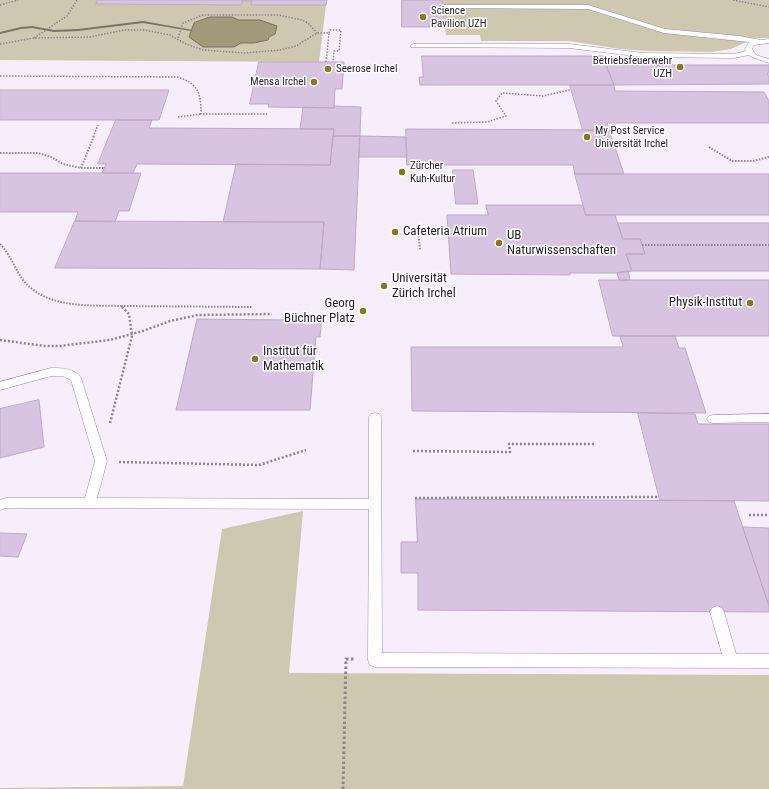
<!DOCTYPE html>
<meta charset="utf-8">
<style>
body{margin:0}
canvas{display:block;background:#f7eefb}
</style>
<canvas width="769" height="789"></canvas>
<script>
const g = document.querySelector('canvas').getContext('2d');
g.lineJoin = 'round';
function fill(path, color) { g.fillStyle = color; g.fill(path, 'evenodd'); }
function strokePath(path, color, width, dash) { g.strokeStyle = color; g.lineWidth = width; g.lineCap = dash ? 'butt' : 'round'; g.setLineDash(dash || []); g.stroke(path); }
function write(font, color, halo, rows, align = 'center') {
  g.font = font + ' "Roboto Condensed",sans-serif'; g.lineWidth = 3; g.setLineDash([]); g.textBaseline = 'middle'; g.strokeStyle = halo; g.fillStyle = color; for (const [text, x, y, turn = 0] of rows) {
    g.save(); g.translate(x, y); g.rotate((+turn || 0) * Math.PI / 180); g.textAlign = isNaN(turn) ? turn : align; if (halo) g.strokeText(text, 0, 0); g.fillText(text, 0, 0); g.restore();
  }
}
const green = new Path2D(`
 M0 0H98L96 4 241 5 242 1H252V5H326L319 62 0 60Z
 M442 0H769V38H755L731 49 712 52 649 51 620 49 570 41H481L480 35H446Z
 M303 511 289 673 769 675V789H0V788L183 786 222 529Z`);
const water = new Path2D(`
 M210 17H232L239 20H260L277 26 275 34 269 37 268 40 254 43H241L234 47H203L189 37 194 23Z`);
const stream = new Path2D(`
 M143 21 193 30 191 31 143 23 78 31 54 32 32 28 21 29 0 34V32L21 27 32 26 54 30 78 29Z`);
const building = new Path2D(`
 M98 0H327L326 5H251L252 1H242L241 5 96 4Z
 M402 0H442L445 27H402Z
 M422 56H603L614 85H420L419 77H423Z
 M259 62H344L342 89H335L334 108 268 107 269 104H250Z
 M638 62H656L657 65H769V73H767L769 77V84L614 85 606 65H639Z
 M570 85H614L615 91 764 92 769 101V123H607L609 130H583Z
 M0 90H169L159 120H0Z
 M334 106 361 107 360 136H333L334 129H300L303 107 334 108Z
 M116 120H152L149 128 334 129 330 165 137 164 133 173H102L106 164H98Z
 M406 129 609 130 624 174H575L573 165H407Z
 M333 136H360L354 270 320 269 324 222H223L236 164 330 165Z
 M360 136 406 137 407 157H359Z
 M453 170H473L478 204H456Z
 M0 173H141L129 211H119L115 222 75 221 78 212H0Z
 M575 174H769V215H586Z
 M486 205H583L586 215H615L623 239H640L645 254H626L632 271 617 273H570V275L451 274 447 215H488Z
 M75 221 324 222 320 269 55 268Z
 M618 223H769V271H632L626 254H645L640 239H623Z
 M628 271 630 280H619L617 273Z
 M599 280H769V336H613Z
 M294 318H322L320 337H316L310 410H176L197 319 294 320Z
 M620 336H675L679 348H685L706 413 412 411 411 347H623Z
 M39 400 44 447 0 458V409Z
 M638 413 695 414 698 424H769V501L660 500Z
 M416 499 734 501 769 606V612L418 610V573H401V542H417Z
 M743 527 769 528V606Z
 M0 533 27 534 18 557 0 556Z`);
const pathFar3 = new Path2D(`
 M733 0 769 7
 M0 5 18 0
 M329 33 330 30H341L339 51H334L333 62
 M34 38 67 16 77 0
 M178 38 183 23 203 15H278L302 20 308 23 317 33
 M0 44 34 38 90 37 124 30H144L170 35 186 44 203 50 245 53 280 50 296 46 317 33H329L326 62
 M0 76 177 77C198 83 201 93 201 114H267
 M178 117 201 114
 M452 123 487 122 506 116 496 101 502 93 543 96 570 90
 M93 137 98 125`);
const pathFar2 = new Path2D(`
 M709 147 732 161H753L769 157
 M0 153H38L51 157 63 164 81 168H104
 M81 168 94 136
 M418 230 420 250
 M0 244C10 254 15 269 23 280 46 309 89 305 121 306L123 308
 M642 245H769
 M121 306 252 307`);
const pathFar1 = new Path2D(`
 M0 340 45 346H59L110 340 143 331 170 321 198 315 272 314
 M110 423 132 336 129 314 122 307
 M413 451 510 452 509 444H594
 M119 462 259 465 306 450
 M415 498 659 497
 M749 515H769`);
const path = new Path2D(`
 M343 789 346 659H356`);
const service = new Path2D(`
 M443 5H588L665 29 739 36 761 40 769 39V43L754 45 752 49 756 55 769 59V63L752 57 749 55 734 58 643 57 569 48 411 47V45L413 44H569L643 53 734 54 746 51 745 49 749 42 664 33 588 9 441 8 440 7Z
 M51 368C61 368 75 368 81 378L107 461 97 498 369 499V417L371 414 375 413 379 414 381 417 382 653 722 654 710 612 712 608 717 606 722 608 724 612 736 654H769V668L375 667 370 665 368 660 369 509 6 508 0 510V500L6 498H85L95 461 71 380 63 376H51L0 390V382Z
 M769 414V422L713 423 709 422 707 419 709 416 713 415Z`);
const markers = [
 [423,17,4,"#8a781d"],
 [680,67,4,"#8a781d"],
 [328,69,4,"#8a781d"],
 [314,82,4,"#8a781d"],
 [587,137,4,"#8a781d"],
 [402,172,4,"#8a781d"],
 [395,232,4,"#8a781d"],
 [499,243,4,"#8a781d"],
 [384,286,4,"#8a781d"],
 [750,303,4,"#8a781d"],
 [363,311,4,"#8a781d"],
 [255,359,4,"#8a781d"]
];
const farPoinames = [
 ["Science",431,11],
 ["Pavilion UZH",431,24],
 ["Betriebsfeuerwehr",672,61,"right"],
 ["UZH",672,74,"right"],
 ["Seerose Irchel",336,69],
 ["Mensa Irchel",306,82,"right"],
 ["My Post Service",595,131],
 ["Universität Irchel",595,144],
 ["Zürcher",410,166],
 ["Kuh-Kultur",410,179]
];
const poiNames = [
 ["Cafeteria Atrium",403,232],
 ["UB",507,236],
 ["Naturwissenschaften",507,251],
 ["Universität",392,279],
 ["Zürich Irchel",392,294],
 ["Physik-Institut",742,303,"right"],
 ["Georg",355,304,"right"],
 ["Büchner Platz",355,319,"right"],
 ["Institut für",263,352],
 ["Mathematik",263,367]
];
fill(green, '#cdc8af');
fill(water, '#a09a7b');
strokePath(water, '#7b7462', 1);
fill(stream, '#7b7462');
fill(building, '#d7c4e0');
strokePath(building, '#bea9c8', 1);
strokePath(service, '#9e89a7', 1);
strokePath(pathFar3, '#8e8591', 1.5, [1.5, 1.5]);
strokePath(pathFar2, '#8e8591', 2, [1.5, 1.5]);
strokePath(pathFar1, '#8e8591', 2.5, [2, 2]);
strokePath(path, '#8e8591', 3, [2.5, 2.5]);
fill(service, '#fff');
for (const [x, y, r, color] of markers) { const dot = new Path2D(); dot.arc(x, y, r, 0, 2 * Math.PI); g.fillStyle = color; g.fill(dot); strokePath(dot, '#fff', 1.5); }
write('11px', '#241b27', '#fff', farPoinames, 'left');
write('13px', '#241b27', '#fff', poiNames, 'left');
</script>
